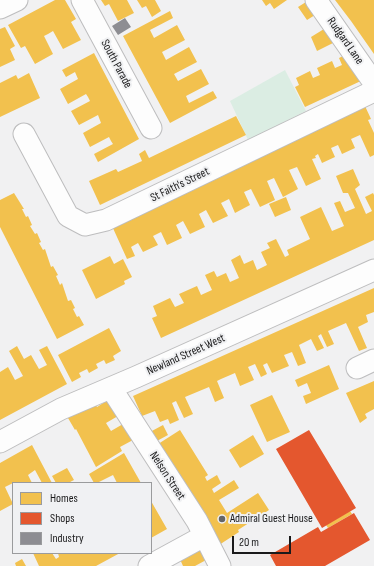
<!DOCTYPE html>
<style>
body{margin:0}
#map{position:relative;width:374px;height:566px;overflow:hidden;background:#f1f1f2;font-family:"Sofia Sans Condensed",sans-serif}
canvas{display:block}
.legend{position:absolute;left:12px;top:482px;width:140px;height:72px;box-sizing:border-box;background:#f0f1f3;border:1px solid #9a9b9d;margin:0;padding:5px 7px;list-style:none;font-size:12px;color:#1a1a1b}
.legend li{display:flex;align-items:center;gap:8px;height:20px}
.legend b{width:20px;border:1px solid #9a9b9d}
.scale{position:absolute;left:232px;top:536px;width:59px;height:18px;box-sizing:border-box;border:2px solid #1a1a1b;border-top:0;padding-left:5px;font-size:12px;line-height:14px;white-space:nowrap;color:#1a1a1b;-webkit-text-stroke:3px #f0f1f3;paint-order:stroke}
</style>
<div id="map">
<canvas width="374" height="566"></canvas>
<ul class="legend">
<li><b style="height:11px;background:#f2c14e"></b>Homes</li>
<li><b style="height:11px;background:#e4572e"></b>Shops</li>
<li><b style="height:11px;background:#8d8d92"></b>Industry</li>
</ul>
<div class="scale">20 m</div>
</div>
<script>
const g = document.querySelector('canvas').getContext('2d');
g.lineJoin = 'round';
function fill(path, color) { g.fillStyle = color; g.fill(path, 'evenodd'); }
function strokePath(path, color, width, dash) { g.strokeStyle = color; g.lineWidth = width; g.lineCap = dash ? 'butt' : 'round'; g.setLineDash(dash || []); g.stroke(path); }
function write(font, color, halo, rows, align = 'center') {
  g.font = font + ' "Sofia Sans Condensed",sans-serif'; g.lineWidth = 4; g.setLineDash([]); g.textBaseline = 'middle'; g.strokeStyle = halo; g.fillStyle = color; for (const [text, x, y, turn = 0] of rows) {
    g.save(); g.translate(x, y); g.rotate((+turn || 0) * Math.PI / 180); g.textAlign = isNaN(turn) ? turn : align; if (halo) g.strokeText(text, 0, 0); g.fillText(text, 0, 0); g.restore();
  }
}
const green = new Path2D(`
 M285 70 306 111 248 140 230 101Z`);
const homes = new Path2D(`
 M55 0H65L76 19 71 22 81 40 63 49 53 31 48 34 44 36 53 54 35 64 25 46 21 48 8 25Z
 M101 0H127L134 13 118 21 109 4 105 6Z
 M137 0H155L161 11 152 17 146 6 142 8Z
 M262 0H287L274 9 270 3 266 6Z
 M335 0H374V54L351 21Z
 M306 2 315 15 307 20 298 7Z
 M170 11 173 18 150 30 154 38 177 25 185 40 162 52 166 60 189 47 197 62 174 74 178 81 201 69 209 84 186 96 189 103 213 91 217 98 170 123 123 36Z
 M5 27 15 46 10 49 15 60 0 67V29Z
 M324 29 333 43 317 51 311 37Z
 M94 53 139 139 98 162 94 154 113 144 111 141 109 137 90 147 83 133 101 123 98 115 79 125 71 111 90 101 88 97 86 94 68 104 60 89 78 79 75 72 66 77 62 70Z
 M345 55 363 80 305 107 295 87 299 85 296 78 310 71 313 78 320 75 317 68 332 61 335 68 342 65 339 58Z
 M29 73 40 98 0 117V83L16 75 18 79Z
 M365 106 371 119 368 120 374 133V155L370 157 360 135 351 139 355 148 342 154 338 145 331 148 335 157 322 163 318 154 315 156 316 158 312 159 321 179 306 186 297 167 289 170 298 189 283 197 274 178 267 181 275 200 260 207 251 189 244 192 250 205 235 213 229 199 221 203 228 216 213 223 206 210 199 214 205 227 190 234 183 221 176 225 182 238 167 245 161 232 153 236 158 245 143 252 138 243 131 247 135 256 127 259 112 226Z
 M236 116 246 135 100 205 89 181 116 169 118 172 142 161 139 154 145 150 149 158Z
 M353 169 360 185 355 189 366 214 372 211 365 197 373 193 374 195V240L161 338 152 318 157 316 153 306 170 298 175 307 184 303 179 294 197 286 201 295 212 290 205 275 214 271 217 277 226 273 230 282 239 278 231 260 240 255 244 264 253 260 257 270 267 265 261 252 270 248 267 243 276 239 285 257 289 255 287 250 310 239 300 217 321 207 332 231 344 226 334 203 340 201 345 212 355 208 348 193H343L336 176Z
 M14 193 24 209H22L26 217 28 216 32 225 30 226 35 234 37 233 41 242 39 243 43 250 45 249 51 267 53 266 58 275 56 276 60 285 62 283 68 301 71 300 75 308 73 309 77 317 79 316 84 325 57 339 0 227V200Z
 M286 197 291 210 275 217 269 204Z
 M110 256 114 264 123 259 132 277 124 281 125 284 96 299 82 270Z
 M374 288V312L366 315 368 322 358 327 367 348 359 351 346 323 328 331 334 344 327 347 321 334 318 336 324 348 317 351 311 339 299 345 306 363 298 366 292 352 284 355 289 366 272 373 267 363 263 365 267 374 261 377 255 364 248 367 254 380 240 386 235 373 221 379 217 381 224 398 215 402 209 387 185 397 193 414 184 418 176 401 172 403 179 420 170 424 168 419 160 422 155 411 142 416 133 396Z
 M109 328 121 351 113 356 115 360 106 364 104 360 96 364 98 368 89 373 87 369 79 373 81 377 72 382 58 355Z
 M17 346 24 359 31 355 39 369 47 365 39 350 47 346 67 384 0 420V372L8 367 15 380 23 376 9 351Z
 M329 365 339 389 306 404 303 396 311 393 307 383 298 387 295 380Z
 M374 381V409L365 414 367 418 360 423 346 393Z
 M272 395 290 432 267 442 250 405Z
 M108 400 118 416 106 423 111 431 123 424 133 440 120 447 122 451 96 467 76 429 75 430 68 418 95 403 97 407Z
 M163 425 168 435 155 442 150 432Z
 M180 430 208 475 205 477 207 481 217 475 221 483 212 489 214 493 234 480 239 488 219 500 227 513 258 493 269 510 238 530 239 532 219 545 155 446Z
 M253 435 264 454 240 468 229 450Z
 M32 445 52 483H42L35 470 28 475 32 483H13L5 487 13 504 0 511V463Z
 M124 453 141 483H117L113 475 97 483H94L89 474Z
 M67 468 74 480 68 483H56L52 476Z
 M151 501 167 529 151 538Z
 M350 511 352 514 328 528 326 525Z
 M201 546 208 559 195 566H183L179 557Z
 M33 553H52L56 559 59 557 58 553H120L96 566H39Z
 M22 559 26 566H16L15 563Z`);
const shops = new Path2D(`
 M309 430 356 508 322 528 276 449Z
 M354 513 370 540 325 566H276L270 555 318 527 321 532Z`);
const industry = new Path2D(`
 M125 18 131 27 118 35 112 26Z`);
const minor = new Path2D(`
 M82 0 151 128
 M316 0 374 83
 M0 8 17 0
 M24 134 68 216 85 225 106 220 374 91
 M357 368 374 360
 M111 388 197 521 220 566
 M0 442 61 409 136 377 374 270
 M149 566 204 536`);
const markers = [
 [222,519,4,"#656566"]
];
const streetNames = [
 ["Rudgard Lane",345,41,55],
 ["South Parade",116,64,62],
 ["St Faith's Street",180,185,-26],
 ["Newland Street West",186,355,-24],
 ["Nelson Street",167,476,57]
];
const poiNames = [
 ["Admiral Guest House",230,519]
];
fill(green, '#dbede3');
fill(homes, '#f2c14e');
fill(shops, '#e4572e');
fill(industry, '#8d8d92');
strokePath(minor, '#bdbdbe', 23);
strokePath(minor, '#fdfdfd', 21);
for (const [x, y, r, color] of markers) { const dot = new Path2D(); dot.arc(x, y, r, 0, 2 * Math.PI); g.fillStyle = color; g.fill(dot); strokePath(dot, '#f0f1f3', 1.5); }
write('12px', '#1a1a1b', '#f0f1f3', streetNames);
write('12px', '#1a1a1b', '#f0f1f3', poiNames, 'left');
</script>
